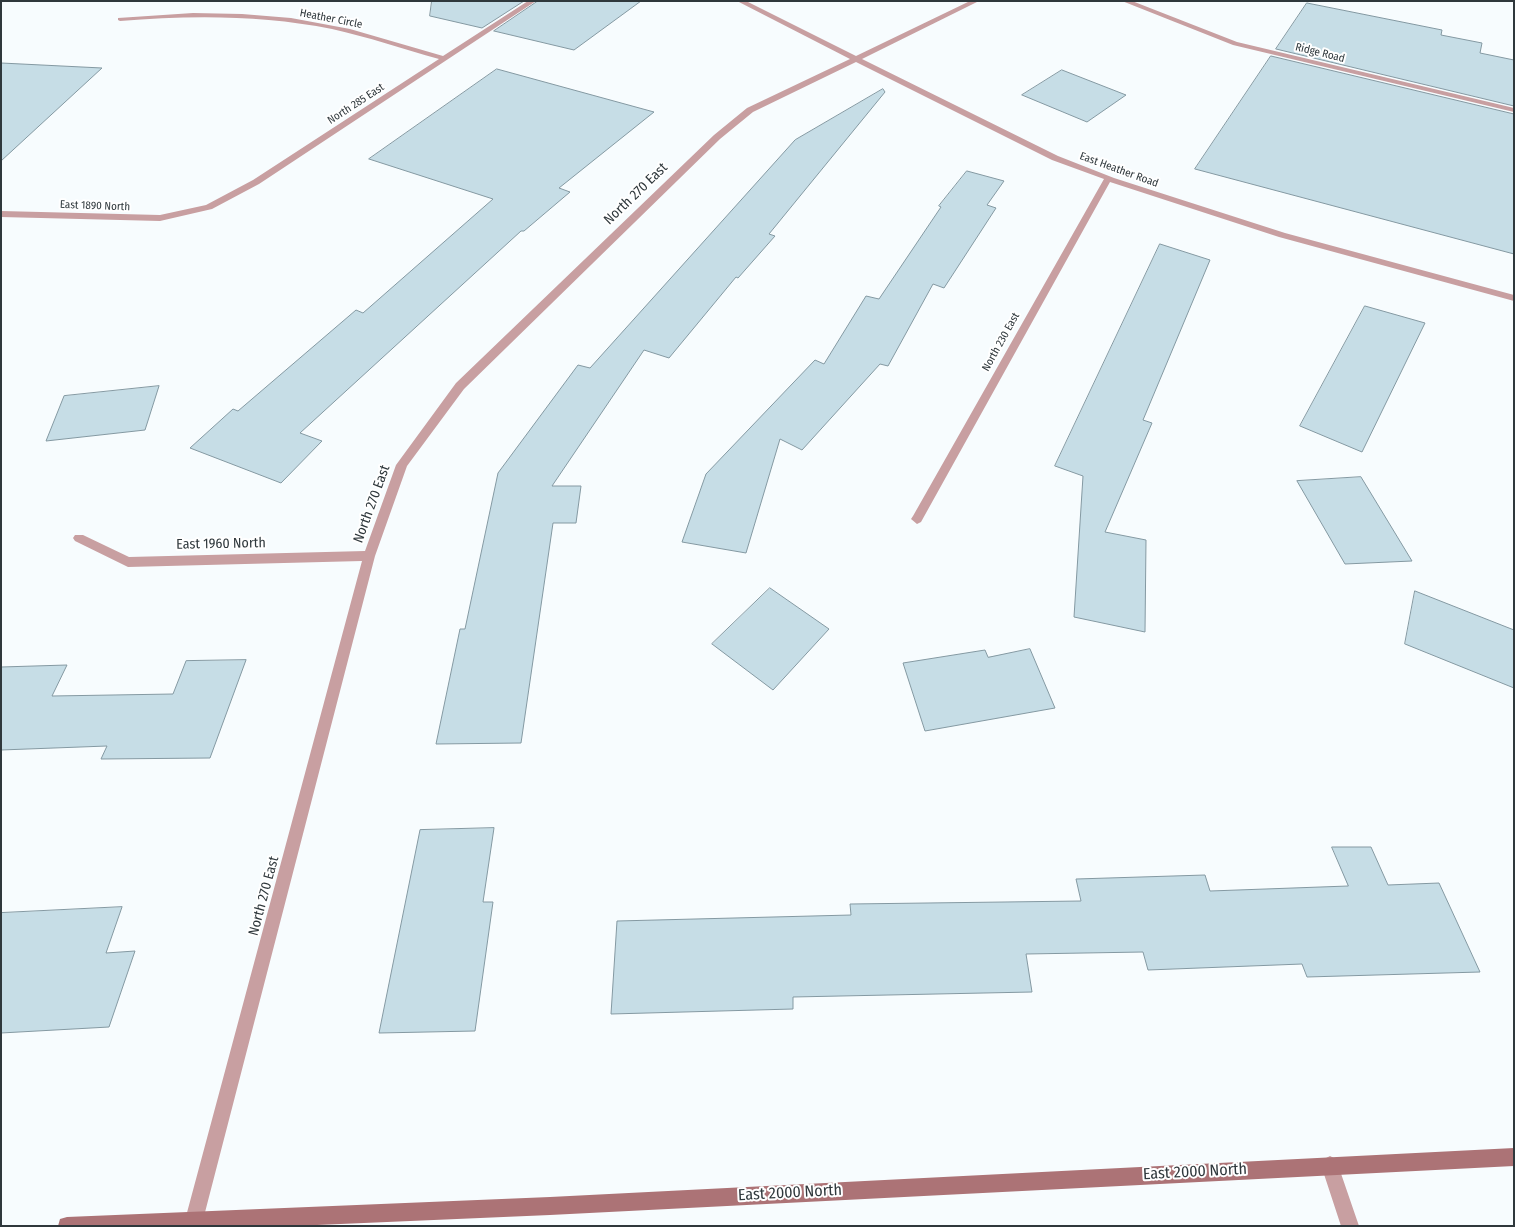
<!DOCTYPE html>
<style>
body{margin:0}
#map{position:relative;width:1515px;height:1227px;overflow:hidden;background:#f7fcfe;font-family:"Fira Sans Condensed",sans-serif}
canvas{display:block}
.frame{position:absolute;inset:0;border:2px solid #2f383c;pointer-events:none}
</style>
<div id="map">
<canvas width="1515" height="1227"></canvas>
<div class="frame"></div>
</div>
<script>
const g = document.querySelector('canvas').getContext('2d');
g.lineJoin = 'round';
function fill(path, color) { g.fillStyle = color; g.fill(path, 'evenodd'); }
function strokePath(path, color, width, dash) { g.strokeStyle = color; g.lineWidth = width; g.lineCap = dash ? 'butt' : 'round'; g.setLineDash(dash || []); g.stroke(path); }
function write(font, color, halo, rows, align = 'center') {
  g.font = font + ' "Fira Sans Condensed",sans-serif'; g.lineWidth = 4; g.setLineDash([]); g.textBaseline = 'middle'; g.strokeStyle = halo; g.fillStyle = color; for (const [text, x, y, turn = 0] of rows) {
    g.save(); g.translate(x, y); g.rotate((+turn || 0) * Math.PI / 180); g.textAlign = isNaN(turn) ? turn : align; if (halo) g.strokeText(text, 0, 0); g.fillText(text, 0, 0); g.restore();
  }
}
const building = new Path2D(`
 M432 1H524L482 28 430 16Z
 M538 1H641L574 50 494 31Z
 M1307 3 1442 30 1441 35 1482 43 1480 53 1514 60V106L1276 49Z
 M1271 56 1514 114V254L1195 169Z
 M1 63 102 68 1 161Z
 M497 69 654 112 559 188 570 192 524 231H521L300 433 322 441 281 483 190 448 233 409 238 411 356 310 363 313 493 199 369 159Z
 M1062 70 1126 95 1087 122 1022 95Z
 M883 89 885 92 769 234 775 236 738 278 736 277 669 358 644 350 552 486H581L576 523H553L521 743 436 744 460 629H465L498 473 578 365 590 368 795 140Z
 M967 171 1004 181 987 205 996 208 944 288 933 284 888 366 880 364 802 450 780 439 746 553 682 542 706 474 815 360 824 364 866 296 879 299 941 207 939 206Z
 M1160 244 1210 260 1143 420 1152 423 1105 532 1146 540 1145 632 1074 617 1083 476 1055 466Z
 M1365 306 1425 323 1362 452 1300 426Z
 M159 386 145 430 46 441 64 396Z
 M1361 477 1412 561 1345 564 1297 481Z
 M770 588 829 629 773 690 712 644Z
 M1415 591 1514 630V688L1405 644Z
 M1030 649 1055 708 925 731 903 663 985 650 988 657Z
 M246 660 210 758 101 759 107 746 1 750V667L67 665 52 696 173 694 186 661Z
 M494 828 483 902H493L475 1031 379 1033 420 830Z
 M1332 847H1371L1388 885 1439 883 1480 972 1307 977 1302 964 1148 970 1143 952 1026 954 1032 992 793 997V1009L611 1014 617 921 851 915 850 904 1081 901 1076 879 1205 875 1210 891 1348 886Z
 M122 907 106 953 135 951 109 1027 1 1033V913Z`);
const street = new Path2D(`
 M528 1H536L259 184 212 209 160 221 1 217V211L160 215 206 205 253 180 439 59C403 49 368 37 332 29 263 15 191 15 120 21L118 20V18L193 13 242 14 291 18 350 29 443 56Z
 M737 1H746L856 56 970 1H979L862 59 1058 156 1114 178 1285 233 1514 295V301L1279 237 1110 182 921 522 917 524 911 519 913 516 1104 179 1052 160 856 62 753 112 720 139 464 389 407 466 375 556 203 1220 201 1226H187L185 1220 362 561 128 567 75 541 73 538 75 535H83L129 557 365 551 396 465 456 383 714 135 747 108 850 59Z
 M1122 1H1132L1237 42 1514 108V112L1233 45Z
 M1330 1156 1336 1159 1359 1226H1341L1321 1165 1324 1159Z`);
const secondary = new Path2D(`
 M1514 1148V1166L550 1215 294 1226H58L60 1219 67 1217 550 1197Z`);
const farStreetnames = [
 ["Heather Circle",331,19,11],
 ["Ridge Road",1320,53,14],
 ["North 285 East",356,104,-33],
 ["East Heather Road",1119,170,20],
 ["East 1890 North",95,206,2],
 ["North 230 East",1001,342,-61]
];
const streetNames = [
 ["North 270 East",636,194,-44],
 ["North 270 East",372,504,-70],
 ["East 1960 North",221,544,-1],
 ["North 270 East",264,896,-75]
];
const nearStreetnames = [
 ["East 2000 North",1195,1172,-3],
 ["East 2000 North",790,1193,-3]
];
fill(building, '#c6dde6');
strokePath(building, '#8499a2', 1);
fill(street, '#c89fa1');
fill(secondary, '#ac7376');
write('11px', '#2f383c', '#fff', farStreetnames);
write('14px', '#2f383c', '#fff', streetNames);
write('16px', '#2f383c', '#fff', nearStreetnames);
</script>
